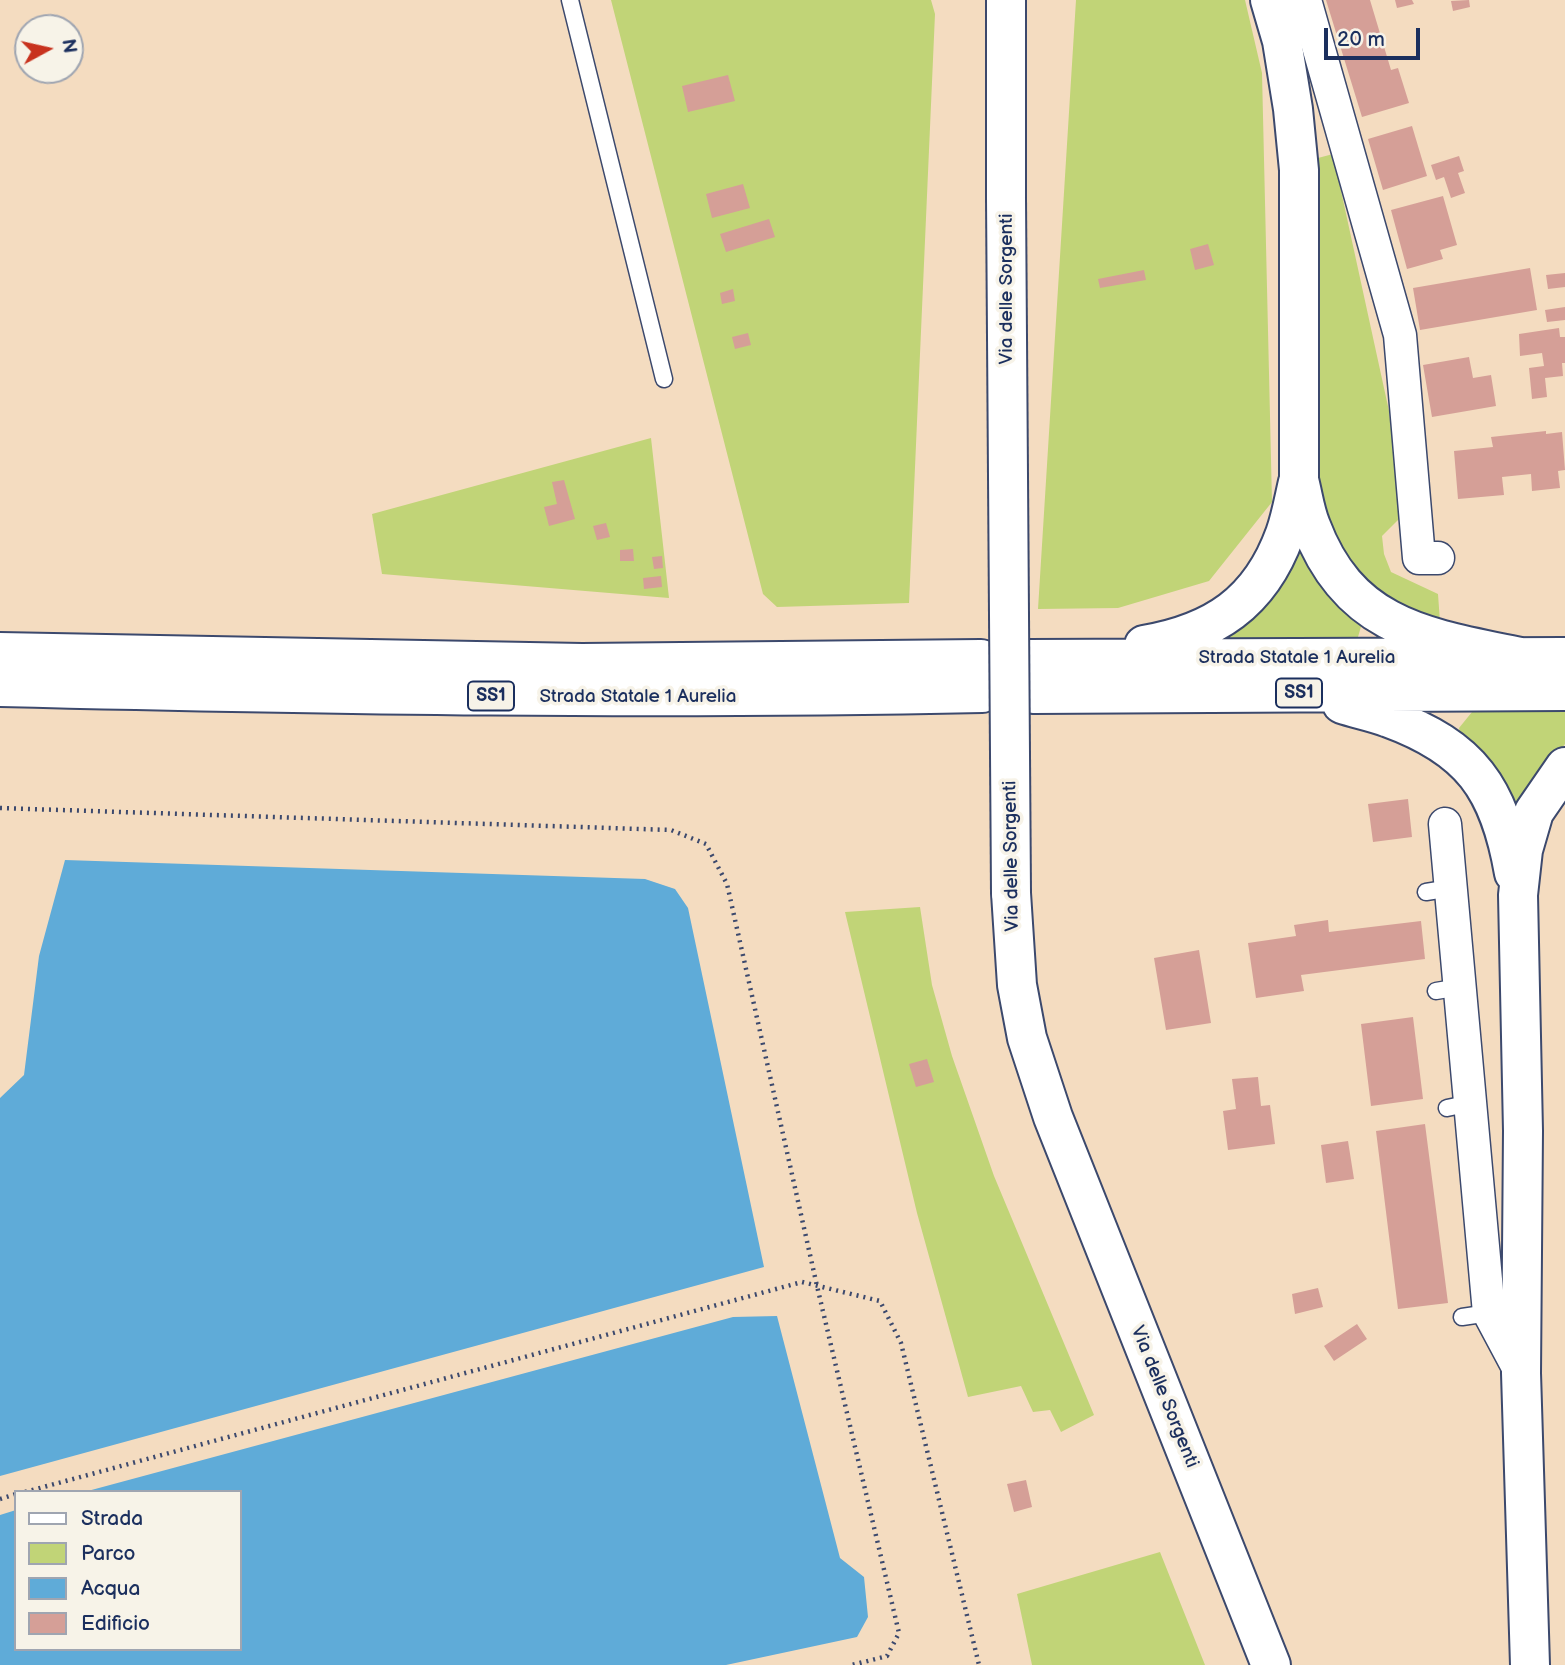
<!DOCTYPE html>
<style>
body{margin:0}
#map{position:relative;width:1565px;height:1665px;overflow:hidden;background:#f4dcc0;font-family:"Balsamiq Sans",sans-serif}
canvas{display:block}
.legend{position:absolute;left:14px;top:1490px;width:228px;height:161px;box-sizing:border-box;background:#f7f3e8;border:2px solid #9fa5b1;margin:0;padding:9px 12px;list-style:none;font-size:21px;color:#1b2f5e}
.legend li{display:flex;align-items:center;gap:14px;height:35px}
.legend b{width:35px;border:2px solid #9fa5b1}
.north{position:absolute;left:14px;top:14px;width:70px;height:70px;box-sizing:border-box;background:#f7f3e8;border:2px solid #9fa5b1;border-radius:50%;rotate:82deg;font-size:19px;font-weight:700;line-height:28px;text-align:center;color:#1b2f5e}
.north::after{content:'';display:block;margin:auto;width:24px;height:32px;background:#c8321e;clip-path:polygon(50% 0,100% 100%,50% 72%,0 100%)}
.scale{position:absolute;left:1324px;top:28px;width:96px;height:32px;box-sizing:border-box;border:4px solid #1b2f5e;border-top:0;padding-left:9px;font-size:21px;line-height:24px;white-space:nowrap;color:#1b2f5e;-webkit-text-stroke:5px #f7f3e8;paint-order:stroke}
</style>
<div id="map">
<canvas width="1565" height="1665"></canvas>
<ul class="legend">
<li><b style="height:9px;background:#fff"></b>Strada</li>
<li><b style="height:19px;background:#c1d477"></b>Parco</li>
<li><b style="height:19px;background:#5fabd8"></b>Acqua</li>
<li><b style="height:19px;background:#d59f97"></b>Edificio</li>
</ul>
<div class="north">N</div>
<div class="scale">20 m</div>
</div>
<script>
const g = document.querySelector('canvas').getContext('2d');
g.lineJoin = 'round';
function fill(path, color) { g.fillStyle = color; g.fill(path, 'evenodd'); }
function strokePath(path, color, width, dash) { g.strokeStyle = color; g.lineWidth = width; g.lineCap = dash ? 'butt' : 'round'; g.setLineDash(dash || []); g.stroke(path); }
function write(font, color, halo, rows, align = 'center') {
  g.font = font + ' "Balsamiq Sans",sans-serif'; g.lineWidth = 7; g.setLineDash([]); g.textBaseline = 'middle'; g.strokeStyle = halo; g.fillStyle = color; for (const [text, x, y, turn = 0] of rows) {
    g.save(); g.translate(x, y); g.rotate((+turn || 0) * Math.PI / 180); g.textAlign = isNaN(turn) ? turn : align; if (halo) g.strokeText(text, 0, 0); g.fillText(text, 0, 0); g.restore();
  }
}
const green = new Path2D(`
 M611 0H931L935 14 909 603 777 607 763 594Z
 M1076 0H1245L1262 73 1272 502 1209 581 1118 608 1038 609Z
 M1333 154 1389 411 1401 517 1382 536 1384 554 1391 572 1438 594 1440 622 1373 592 1333 550 1315 476V170L1318 158Z
 M651 438 669 598 382 574 372 514Z
 M1294 550 1301 552 1362 623 1358 637 1354 640 1232 641 1220 635Z
 M1472 712H1565V744L1519 807 1515 806 1460 734 1459 728Z
 M920 907 932 985 952 1056 994 1176 1094 1415 1061 1432 1050 1410 1033 1412 1021 1386 968 1397 917 1213 845 912Z
 M1160 1552 1205 1665H1032L1017 1594Z`);
const water = new Path2D(`
 M65 860 645 879 675 889 688 908 764 1267 0 1476V1098L24 1075 39 956Z
 M777 1316 840 1558 864 1577 868 1617 857 1637 726 1665H0V1515L16 1510V1649H240V1492H84L733 1317Z`);
const building = new Path2D(`
 M1326 0H1370L1391 70 1398 68 1409 103 1362 117Z
 M1395 0H1412L1414 4 1397 8Z
 M1469 0 1470 7 1453 11 1451 1Z
 M728 75 735 101 688 112 682 86Z
 M1412 126 1427 176 1383 190 1368 139Z
 M1459 156 1464 171 1458 173 1465 193 1451 198 1444 177 1436 180 1431 165Z
 M743 184 750 208 712 218 706 194Z
 M1443 196 1457 245 1440 250 1443 259 1407 269 1391 210Z
 M769 219 775 237 726 252 720 234Z
 M1208 244 1214 265 1195 270 1190 249Z
 M1530 268 1537 310 1420 330 1413 288Z
 M1144 270 1146 280 1100 288 1098 279Z
 M1565 273V287L1548 289 1546 275Z
 M733 289 735 301 722 304 720 293Z
 M1565 307V320L1547 322 1545 310Z
 M1559 328 1560 337H1565V363H1562L1563 376 1545 378 1547 397 1532 399 1529 368 1544 366 1542 353 1520 356 1519 334Z
 M748 333 751 345 735 349 732 337Z
 M1469 357 1473 378 1491 375 1496 406 1432 417 1423 365Z
 M1546 431V434L1562 432 1565 470 1558 471 1560 488 1532 491 1531 474 1502 477 1504 495 1458 499 1454 451 1493 447 1491 437Z
 M564 480 575 519 549 526 544 507 557 504 552 482Z
 M606 523 610 537 597 540 593 526Z
 M633 549 634 561H620V550Z
 M662 556 663 568 654 569 652 557Z
 M661 576 662 587 644 589 643 578Z
 M1408 799 1412 837 1373 842 1368 804Z
 M1328 920 1329 932 1421 921 1425 959 1301 975 1304 991 1256 998 1248 943 1296 936 1294 925Z
 M1199 950 1211 1023 1166 1030 1154 958Z
 M1413 1017 1423 1099 1371 1106 1361 1024Z
 M927 1059 934 1082 916 1087 909 1064Z
 M1258 1077 1261 1106 1270 1105 1275 1144 1228 1150 1223 1111 1236 1109 1232 1079Z
 M1425 1124 1448 1303 1398 1309 1376 1131Z
 M1348 1141 1354 1179 1326 1183 1321 1145Z
 M1318 1288 1323 1307 1295 1314 1292 1294Z
 M1357 1324 1367 1339 1334 1361 1324 1346Z
 M1026 1480 1032 1507 1014 1512 1007 1484Z`);
const path = new Path2D(`
 M0 808 671 830 706 844 727 884 817 1286 899 1633 887 1656 852 1665
 M25 1492 802 1282 880 1301 901 1343 979 1665
 M0 1499 16 1494`);
const service = new Path2D(`
 M570 0 664 379
 M1426 892 1451 888
 M1436 991 1460 987
 M1447 1108 1471 1103
 M1462 1317 1489 1313`);
const minor = new Path2D(`
 M1305 0 1400 335 1419 558H1438
 M1445 824 1489 1313 1521 1373`);
const secondary = new Path2D(`
 M1006 0V198
 M1011 893 1017 985 1027 1038 1053 1117 1271 1665`);
const trunk = new Path2D(`
 M1270 0 1282 41 1293 109 1299 170V480C1303 495 1305 512 1311 526 1350 630 1429 638 1525 658
 M1144 645C1214 633 1260 603 1285 534 1291 517 1294 499 1298 482
 M0 652 582 663 981 659
 M1029 659 1565 657
 M0 687C327 695 654 700 982 693
 M1033 694 1565 691
 M1342 704C1357 709 1374 712 1389 718 1471 748 1499 788 1514 873
 M1530 1665 1521 1373 1523 1131 1518 895 1523 850 1534 812 1565 767`);
const secondaryBridge = new Path2D(`
 M1006 198 1011 893`);
const shields = [
 [1299,693,46],
 [491,696,46]
];
const shieldNames = [
 ["SS1",1299,693],
 ["SS1",491,696]
];
const streetNames = [
 ["Via delle Sorgenti",1007,289,-90],
 ["Strada Statale 1 Aurelia",1297,658],
 ["Strada Statale 1 Aurelia",638,697],
 ["Via delle Sorgenti",1012,856,-91],
 ["Via delle Sorgenti",1164,1397,68]
];
fill(green, '#c1d477');
fill(water, '#5fabd8');
fill(building, '#d59f97');
strokePath(service, '#3c496d', 19);
strokePath(minor, '#3c496d', 35);
strokePath(secondary, '#3c496d', 42);
strokePath(trunk, '#3c496d', 42);
strokePath(path, '#3c496d', 4.5, [2, 5]);
strokePath(service, '#fff', 16);
strokePath(minor, '#fff', 32);
strokePath(secondary, '#fff', 38);
strokePath(trunk, '#fff', 38);
strokePath(secondaryBridge, '#3c496d', 42, []);
strokePath(secondaryBridge, '#fff', 38);
for (const [x, y, w] of shields) { const box = new Path2D(); box.roundRect(x - w / 2, y - 14.5, w, 29, 5); g.fillStyle = '#f7f3e8'; g.fill(box); strokePath(box, '#1b2f5e', 2); }
write('bold 18px', '#1b2f5e', null, shieldNames);
write('19px', '#1b2f5e', '#f7f3e8', streetNames);
</script>
